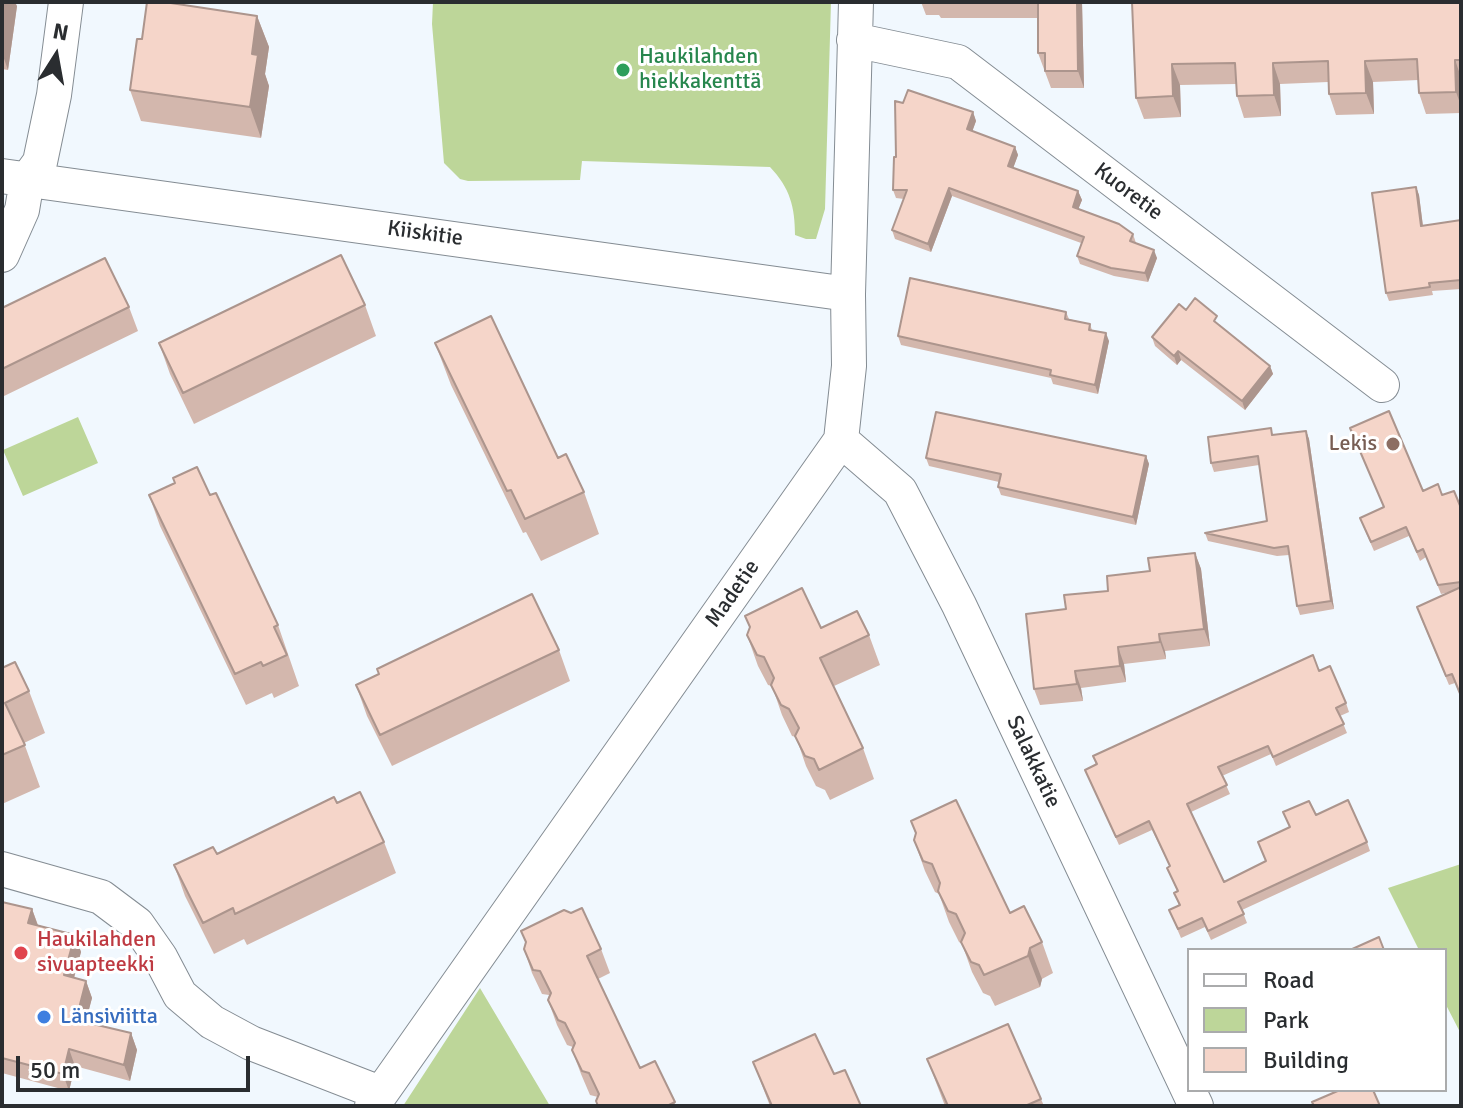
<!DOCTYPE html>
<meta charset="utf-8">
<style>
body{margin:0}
#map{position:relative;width:1463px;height:1108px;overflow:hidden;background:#f1f8fe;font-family:Signika,sans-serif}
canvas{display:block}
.frame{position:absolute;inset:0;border:4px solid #2a2d30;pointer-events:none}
.legend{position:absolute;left:1187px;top:948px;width:260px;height:144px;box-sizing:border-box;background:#fff;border:2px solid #aaabac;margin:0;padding:10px 14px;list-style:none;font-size:24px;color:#2a2d30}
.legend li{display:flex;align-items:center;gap:16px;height:40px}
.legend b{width:40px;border:2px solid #aaabac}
.north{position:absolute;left:16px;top:16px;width:80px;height:80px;-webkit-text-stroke:6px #fff;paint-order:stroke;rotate:11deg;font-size:22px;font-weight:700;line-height:32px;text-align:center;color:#2a2d30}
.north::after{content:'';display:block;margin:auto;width:28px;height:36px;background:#2a2d30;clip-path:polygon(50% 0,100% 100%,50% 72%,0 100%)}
.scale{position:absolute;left:16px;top:1056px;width:234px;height:36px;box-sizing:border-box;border:4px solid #2a2d30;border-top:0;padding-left:10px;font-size:24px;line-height:28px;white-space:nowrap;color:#2a2d30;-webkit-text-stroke:6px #fff;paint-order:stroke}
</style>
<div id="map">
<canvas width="1463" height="1108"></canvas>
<div class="frame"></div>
<ul class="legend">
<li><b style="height:10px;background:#fff"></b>Road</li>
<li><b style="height:22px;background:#bdd699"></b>Park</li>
<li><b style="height:22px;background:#f5d5c9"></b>Building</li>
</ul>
<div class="north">N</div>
<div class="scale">50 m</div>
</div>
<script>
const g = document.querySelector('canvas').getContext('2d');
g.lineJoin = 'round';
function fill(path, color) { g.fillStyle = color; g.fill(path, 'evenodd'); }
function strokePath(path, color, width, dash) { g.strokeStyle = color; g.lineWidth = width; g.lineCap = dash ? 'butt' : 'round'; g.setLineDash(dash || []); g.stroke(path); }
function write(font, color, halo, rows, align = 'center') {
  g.font = font + ' Signika,sans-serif'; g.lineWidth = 6; g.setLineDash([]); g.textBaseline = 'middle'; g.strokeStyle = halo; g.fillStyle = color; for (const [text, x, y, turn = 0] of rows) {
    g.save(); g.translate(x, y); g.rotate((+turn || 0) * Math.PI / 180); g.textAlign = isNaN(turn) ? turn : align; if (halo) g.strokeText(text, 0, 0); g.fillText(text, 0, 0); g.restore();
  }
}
const green = new Path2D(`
 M433 2H831L825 209 816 239H806L795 235C795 207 790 188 770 167L582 161 580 180 468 181 460 179 444 163 432 24Z
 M78 417 98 463 23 496 3 450Z
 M1461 864V1034L1445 1003V950H1419L1388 888Z
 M480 988 550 1106H403Z`);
const minor = new Path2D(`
 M854 40 958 62 1382 385
 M2 176 848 294
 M2 255 22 210 27 180 40 162 54 95 66 2
 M841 440 900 491 959 605 1196 1106
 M2 869 101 897 137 924 160 957 180 995 212 1022 251 1043 380 1093
 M372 1106 841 440 849 366 848 294 856 2`);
const wall = new Path2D(`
 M2 2 17 6 8 70 2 69Z
 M921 2H1082L1084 88H1051L1038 53V18H941L939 15H926Z
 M1132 2H1461V113L1426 114 1419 93 1418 80 1373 82 1374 114 1336 115 1329 94 1328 82 1280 84 1281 116 1244 118 1237 96 1236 84 1180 85 1181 117 1144 119 1136 98Z
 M257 16 269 47 265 74 269 86 261 138 141 121 130 90 142 39Z
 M903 103 973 112 976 121 972 131 1015 147 1018 155 1013 168 1078 191 1082 200 1078 209 1133 234 1136 243 1157 258 1148 282 1114 276 1080 264 1077 256 1081 243 952 196 931 252 895 239 892 230 904 199 896 198 893 190Z
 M1416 187 1419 195 1423 226 1461 220V289L1432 291 1433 295 1389 301 1386 293Z
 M365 305 376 336 194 424 170 374 159 343Z
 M129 307 138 331 2 397V308Z
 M1186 310 1220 325 1270 366 1273 374 1245 410 1181 360 1177 365 1155 346 1152 337Z
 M1066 312 1069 319 1090 324 1092 330 1109 341 1098 394 1053 384 1051 378 901 345 898 336Z
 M435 343 558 458 584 492 599 534 541 561 526 532 523 533 451 385Z
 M1306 431 1309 439 1334 609 1300 615 1297 606 1289 555 1277 556 1208 541 1205 533 1267 521 1259 465 1214 472 1211 463 1273 435Z
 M1146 456 1149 464 1136 525 1001 495 998 487 999 482 929 466 926 458Z
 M1423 491 1442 495 1461 508V697L1455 683 1449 685 1420 616 1450 592 1441 594 1426 557 1420 561 1409 536 1374 551 1363 526Z
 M149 495H210L278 625 299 686 274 698 272 693 246 705 160 526Z
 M1195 553 1201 569 1210 646 1165 651 1166 659 1124 664 1126 682 1081 688 1083 701 1040 705 1034 689 1066 609 1150 571Z
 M745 616 869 635 880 665 834 686 863 748 874 779 830 800 825 790 816 786 806 766 796 737 792 736 782 715 772 686 768 685 758 666 747 635 750 629Z
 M559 650 570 681 392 766 367 716 356 685 379 675 377 669Z
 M2 668 29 691 45 733 24 743 40 787 2 804Z
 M1319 671 1346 703 1349 712 1340 716 1347 733 1276 766 1271 754 1222 776 1230 794 1191 812 1224 882 1266 861 1258 842 1316 815 1367 842 1370 851 1242 910 1247 923 1211 940 1205 927 1181 938 1169 910 1179 905 1174 893 1177 891 1167 868 1170 867 1152 830 1119 845 1085 770 1096 765 1093 756Z
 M337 803 384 842 396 873 247 945 244 939 214 954 185 896 174 865 217 854Z
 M911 821 1042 942 1053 973 1042 979 1040 987 995 1006 990 996 983 993 972 972 962 944 959 942 949 922 939 894 935 892 925 871 914 840 916 835Z
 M2 902 32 909 38 925 75 935 81 952 74 978 86 981 92 998 85 1022 131 1033 137 1050 130 1081 75 1066 69 1091 2 1073Z
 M521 931 601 949 610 973 598 979 640 1068 655 1061 676 1106H598V1097L590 1095 581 1074 572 1050 573 1047 567 1045 557 1025 548 1000 549 995 542 994 532 973 524 949 526 943Z
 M927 1059 1041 1099 1044 1106H945Z
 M753 1062 834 1074 861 1106H770Z`);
const shadedWall = new Path2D(`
 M2 2H15L17 6 8 70 2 53Z
 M1077 2H1082L1084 88 1078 71Z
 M257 16 269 47 265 74 269 86 261 138 250 107 252 54Z
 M1455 60 1461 77V106L1456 92Z
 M1365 61 1373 82 1374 114 1366 93Z
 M1273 63 1280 84 1281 116 1274 95Z
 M1172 64 1180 85 1181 117 1173 96Z
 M973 112 976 121 970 138 967 129Z
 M1015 147 1018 155 1011 174 1008 166Z
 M1416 187 1419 195 1424 235 1421 226Z
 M949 188 952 196 931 252 928 244Z
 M1078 191 1082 200 1076 215 1073 207Z
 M1154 250 1157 258 1148 282 1145 273Z
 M1106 333 1109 341 1098 394 1095 385Z
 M1178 351 1181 360 1177 365 1174 356Z
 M1270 366 1273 374 1245 410 1242 401Z
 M1306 431 1309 439 1334 609 1331 601Z
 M1146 456 1149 464 1136 525 1133 517Z
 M1195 553 1201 569 1210 646 1204 629Z
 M1159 634 1165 651 1166 659 1160 642Z
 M1118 647 1124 664 1126 682 1120 666Z
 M1075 671 1081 688 1083 701 1077 684Z
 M32 909 38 926 28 923Z
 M75 935 81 952 70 992 64 975Z
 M1030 948 1042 979 1040 987 1028 956Z
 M86 981 92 998 82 1037 76 1020Z
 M131 1033 137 1050 130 1081 124 1065Z
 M69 1049 75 1066 69 1091 63 1074Z`);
const building = new Path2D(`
 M147 2H164L257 16 252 54 258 55 250 107 130 90 137 39H142Z
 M1038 2H1077L1078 71H1045V53H1038Z
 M1132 2H1461V60H1455L1456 92 1419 93 1417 59 1365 61 1366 93 1329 94 1328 61 1273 63 1274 95 1237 96 1235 63 1172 64 1173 96 1136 98Z
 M908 90 973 112 967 129 1015 147 1008 166 1078 191 1073 207 1119 224 1133 234 1130 241 1154 250 1145 273 1111 268 1077 256 1084 237 949 188 928 244 892 230 907 190H893L894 157H896L895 101 903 103Z
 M1416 187 1421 226 1461 220V280L1429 283 1430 287 1386 293 1372 193Z
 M341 255 365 305 183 393 159 343Z
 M105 258 129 307 2 369V308Z
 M910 278 1066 312 1065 319 1090 324 1089 330 1106 333 1095 385 1050 375 1051 370 898 336Z
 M1195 298 1217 316 1214 321 1270 366 1242 401 1178 351 1174 356 1152 337 1179 304 1186 310Z
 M491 316 558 458 566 454 584 492 525 519 511 490 507 491 435 343Z
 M1389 411 1423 491 1438 484 1442 495 1454 491 1461 508V582L1438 585 1423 549 1417 552 1406 527 1371 542 1360 518 1384 507 1350 428Z
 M936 412 1146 456 1133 517 998 487 1001 474 926 458Z
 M1271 428 1272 435 1306 431 1331 601 1297 606 1288 546 1274 548 1205 533 1267 521 1258 456 1211 463 1208 437Z
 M197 467 210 495 216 493 278 625 274 627 287 655 263 666 261 662 235 674 149 495 175 483 173 478Z
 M1195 553 1204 629 1159 634 1160 642 1118 647 1120 666 1075 671 1077 684 1034 689 1026 614 1066 609 1064 595 1108 591 1107 576 1150 571 1148 558Z
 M1461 587V696L1452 674 1446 676 1417 607Z
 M802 588 821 628 857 611 869 635 820 658 863 748 819 770 814 759 805 756 795 736 799 728 789 709 781 705 771 685 774 678 764 657 757 655 747 635 750 627 745 616Z
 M532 594 559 650 380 735 356 685 379 674 377 669Z
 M1313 655 1319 671 1330 666 1346 703 1336 708 1344 724 1273 757 1268 746 1218 767 1227 785 1187 804 1224 882 1266 861 1258 842 1290 827 1283 812 1309 801 1316 815 1348 800 1367 842 1238 902 1244 914 1208 931 1202 918 1178 929 1169 910 1180 905 1174 893 1178 891 1167 868 1170 866 1149 821 1116 837 1085 770 1097 764 1093 756Z
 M15 662 29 691 5 703 25 745 2 755V668Z
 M360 792 384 842 235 914 233 908 203 923 174 865 213 847 217 854 334 797 337 803Z
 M956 800 1010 913 1024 906 1042 942 1030 948 1028 956 984 975 979 965 971 962 961 942 965 933 956 914 948 911 938 891 940 883 932 864 923 861 914 840 916 833 911 821Z
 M2 902 32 909 28 923 75 935 64 975 86 981 76 1020 131 1033 124 1065 69 1049 63 1074 2 1058Z
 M582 908 601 949 587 956 640 1068 655 1061 675 1102 667 1106H598L596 1101 599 1094 589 1073 582 1071 572 1050 575 1043 565 1023 558 1020 548 1000 551 993 540 971 533 970 524 949 526 942 521 931 564 910 571 913Z
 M1379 937 1384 950H1350Z
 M1008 1024 1041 1099 1025 1106H948L927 1059Z
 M815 1034 834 1074 845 1070 861 1106H772L753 1062Z
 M1340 1090H1373L1380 1106H1314L1312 1102Z`);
const markers = [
 [623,70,8,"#2e9e5b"],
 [1393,444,8,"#8d6e63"],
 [21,953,8,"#e0444e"],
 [44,1017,8,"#3f7fe0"]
];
const leisureNames = [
 ["Haukilahden",639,57],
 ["hiekkakenttä",639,82]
];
const streetNames = [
 ["Kuoretie",1128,192,37],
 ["Kiiskitie",425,234,8],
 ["Madetie",733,594,-55],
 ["Salakkatie",1033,762,65]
];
const educationNames = [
 ["Lekis",1377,444]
];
const healthNames = [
 ["Haukilahden",37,940],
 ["sivuapteekki",37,965]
];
const shopNames = [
 ["Länsiviitta",60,1017]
];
fill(green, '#bdd699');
strokePath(minor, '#848c93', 36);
strokePath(minor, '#fff', 34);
fill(wall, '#d3b7ad');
fill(shadedWall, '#ac958d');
fill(building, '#f5d5c9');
strokePath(building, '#ac958d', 2);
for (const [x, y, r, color] of markers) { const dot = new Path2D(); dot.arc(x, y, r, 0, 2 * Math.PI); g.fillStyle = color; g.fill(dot); strokePath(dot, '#fff', 3); }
write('22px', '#27864d', '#fff', leisureNames, 'left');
write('22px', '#2a2d30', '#fff', streetNames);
write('22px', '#785e54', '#fff', educationNames, 'right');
write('22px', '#be3a42', '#fff', healthNames, 'left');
write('22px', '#366cbe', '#fff', shopNames, 'left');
</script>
